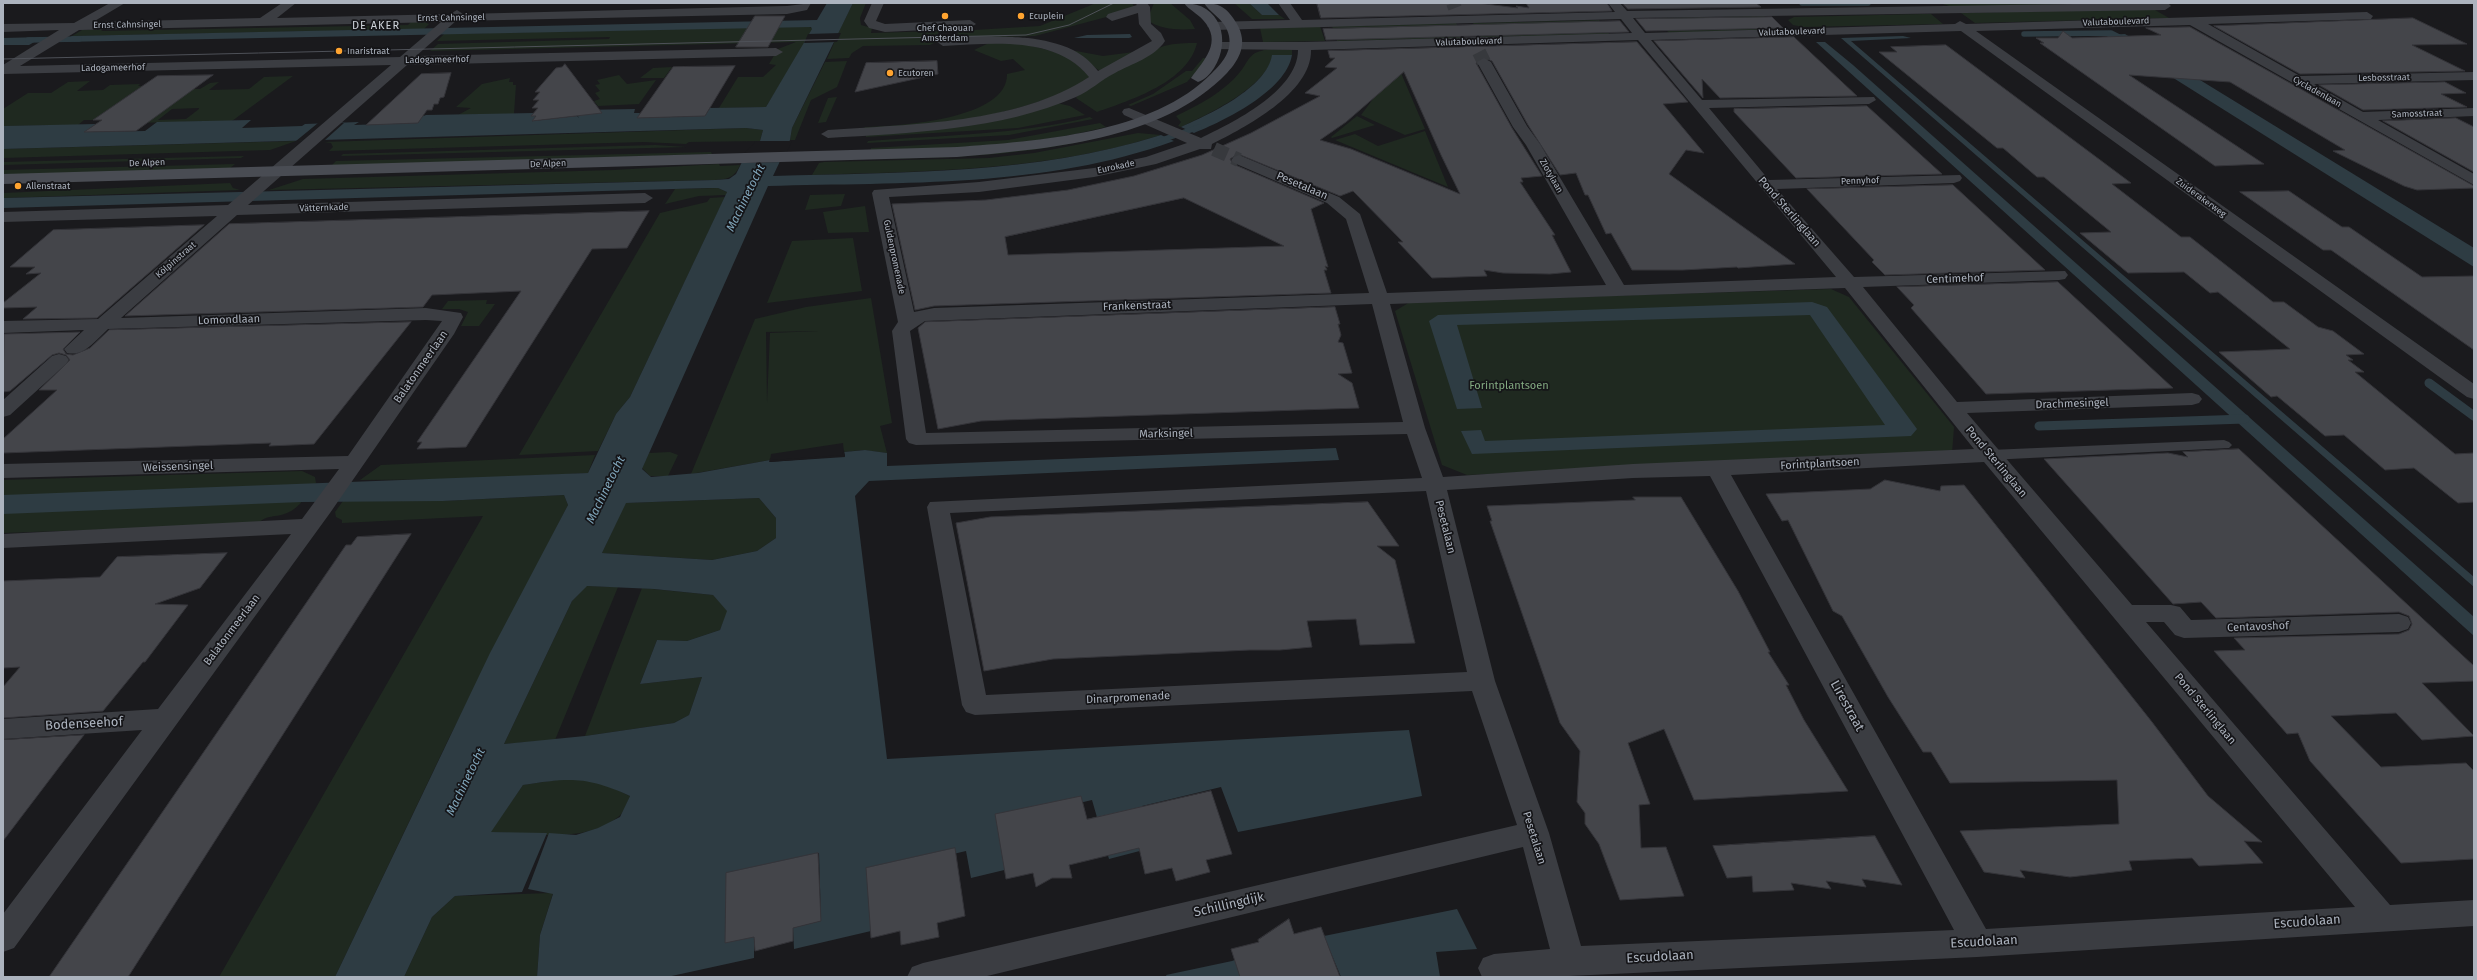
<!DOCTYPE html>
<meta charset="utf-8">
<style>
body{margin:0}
#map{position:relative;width:2477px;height:980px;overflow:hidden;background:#1a1a1d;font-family:"Fira Sans",sans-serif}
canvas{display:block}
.frame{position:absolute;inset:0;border:4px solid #acb3be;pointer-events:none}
</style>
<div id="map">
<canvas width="2477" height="980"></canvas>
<div class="frame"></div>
</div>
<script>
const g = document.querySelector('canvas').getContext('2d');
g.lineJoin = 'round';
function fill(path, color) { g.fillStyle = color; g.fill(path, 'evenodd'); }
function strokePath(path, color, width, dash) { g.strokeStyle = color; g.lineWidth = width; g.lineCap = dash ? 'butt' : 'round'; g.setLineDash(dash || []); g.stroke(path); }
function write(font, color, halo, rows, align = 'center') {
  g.font = font + ' "Fira Sans",sans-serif'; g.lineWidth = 3.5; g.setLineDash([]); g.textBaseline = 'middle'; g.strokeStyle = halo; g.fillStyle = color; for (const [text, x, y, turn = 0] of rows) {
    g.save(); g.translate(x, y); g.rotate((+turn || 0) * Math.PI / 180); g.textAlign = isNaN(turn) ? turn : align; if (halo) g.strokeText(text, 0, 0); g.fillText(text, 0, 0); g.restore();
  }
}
const green = new Path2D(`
 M853 3H866L860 18 861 25 872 28 871 33 939 31 936 42 930 45 863 46 852 53 849 58 827 59 834 43H806L766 107 719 108 738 77H763L776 65 769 64 778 49 796 42 430 51 438 44 609 39 610 37 437 41 444 34 805 26 813 28 811 33H838Z
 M1096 3H1132L1134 6 1129 11 1035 36 957 38 958 31 1040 26Z
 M1154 3H1170L1190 20 1195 29C1179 30 1161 30 1147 20Z
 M1234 3H1249L1262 15H1279L1285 19H1252Z
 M1939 3 1949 4 2139 3 1953 7Z
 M2135 9 2155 10 2169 18 1975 23 1961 13Z
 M1922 14H1931L1943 24 1803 27 1793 25 1788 20 1794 17Z
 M1764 16 1778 27V29L1669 33 1656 18Z
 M1599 20 1610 35 1481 37 1473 23Z
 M411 22H424L429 24 424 29 72 36 82 30 104 29 101 31 408 25Z
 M1456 23 1464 38 1337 41 1332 26Z
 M1320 26 1325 41 1263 42 1260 28Z
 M991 42 1025 44 1066 55 1089 75V77C1080 89 1065 92 1052 97 987 121 931 125 862 131L865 127C897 126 1008 120 1007 74L1025 70 1013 59 1001 61 974 50Z
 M1197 43C1188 82 1131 100 1097 112L1076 98C1086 84 1146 52 1164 46 1175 43 1186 43 1197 43Z
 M1292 50V55H1273C1266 88 1208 114 1181 127L1178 126 1181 122 1176 116C1199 105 1224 92 1240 72 1247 64 1249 53 1261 51 1270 48 1283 50 1292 50Z
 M1076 51 1103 56 1134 52 1100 71 1072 52Z
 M1203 58H1208L1187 82 1131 106 1128 105 1153 94 1186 71H1192Z
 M847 61 837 87 811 100 795 140H790L792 128 825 62Z
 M1398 66 1425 129 1405 135 1361 115Z
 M672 67 664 78H640L653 68Z
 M619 75 627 84 656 80 639 104 598 106 594 101 600 99 595 93 600 91 595 85 600 84 597 80Z
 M293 76 232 121 130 123 177 89H200L210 83 219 82 209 90 249 89 264 77ZM172 109 199 108V109L186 119 158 120Z
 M510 78 509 82H513V85H516L514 114 458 115 471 108 456 107 482 84Z
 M90 81 77 91 103 90 110 85 140 84 138 86H142L93 120H84L78 125 3 126V109L28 93H51L68 82Z
 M837 97 826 122 818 123 828 98Z
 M1057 103 1070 106 1085 115 1018 128 866 137V134L909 131Z
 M1357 116 1375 125 1332 138 1331 137Z
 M1090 117 1093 119 1009 135 867 143 868 141C943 135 1017 135 1090 117Z
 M1100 123 1106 127C1026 147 951 148 870 151L871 148 1008 140Z
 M746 128 763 130 760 141 689 142 686 144 644 142 329 151 333 147 331 143 324 142Z
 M1425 131 1448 187 1335 140 1355 134 1378 146Z
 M1138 133 1161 135C1047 171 930 171 812 175L819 163 824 162 989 158 1034 153Z
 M1102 137C1011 159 919 159 826 159Z
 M296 141 270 150 3 158V149Z
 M655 145 687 147 341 156 343 154Z
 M711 152 712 154 330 167 336 161Z
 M244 156 241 158 3 165V162Z
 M235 164 228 170 3 176V170Z
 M719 164 720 166 740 165C734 178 728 179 715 180L269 190 303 179 614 170Z
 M230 183 233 188 240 190 3 198V193Z
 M718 188 727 192 726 195 699 196 665 204 675 189Z
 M845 194 841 206 805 210 810 195Z
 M725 197 630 397 616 414 598 451 519 455 660 213 707 202 710 198Z
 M865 206 869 232 828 233 823 212Z
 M853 238 862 291 767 303 792 241Z
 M1831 289 1849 297 1954 427 1952 453 1467 475 1442 465 1395 311 1410 302Z
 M871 298 892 423 880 426 887 453 863 450 844 452 843 443 771 454 770 460 691 474 755 319 806 307ZM819 331 770 333 767 403 766 332Z
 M487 300 486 304H495L479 326H461L468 312 459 309H442L448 301Z
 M670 452 678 455 668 476H650L642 468 649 453Z
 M595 455 588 473 467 479 360 480 381 465Z
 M302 471 315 477 316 483C307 494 300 508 287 513 276 518 266 514 258 524L3 533V480Z
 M564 495 568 505 449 738 335 977H219L483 516 342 523V520L336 517 335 512 343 501H443Z
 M759 498 776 518V538L757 551 712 560 602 553 625 503Z
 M586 586 618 587 555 740 504 744 572 601Z
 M642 588 713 595 728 611 720 630 687 641 657 640 640 684 702 677 689 715 674 723 585 736Z
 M569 778 602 783 630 796C627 802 624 813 618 817 584 844 531 833 490 832L523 785Z
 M553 893 540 935 537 977H404L432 917 455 896Z`);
const water = new Path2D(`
 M827 3H853L792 128 790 140 773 176C903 172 1035 175 1161 135L1174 141C1045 188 904 182 768 186L642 469 651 477 698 473 770 460V462L845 456 844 452 865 450 887 453V466L1336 448 1339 460 869 481 855 496 887 759 1409 730 1422 796 1238 832 1221 787 1142 806 1155 847 1109 859 1092 800 1011 819 1021 866 971 878 966 851 881 871 871 931 794 949 793 928 821 921 819 853 745 876 754 937V958L667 977H537L540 935 553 894 528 889 549 833 576 835 598 828 620 817 630 796C585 776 570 778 523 785L491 832 547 833 522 892 455 896 432 917 404 977H335L490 653 568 505 564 495 443 501 302 502 3 514V495L588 473 616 414 630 397 727 192 718 188H709L3 208V198L715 180 729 179 736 174 747 152 760 141 763 130 746 128 3 149V126L96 124 85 132 145 131 157 122 251 120 242 128 302 126 305 124 359 122 354 125 418 123 421 117 426 115 534 113 531 116H536L531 124 533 121 577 116 579 118 575 111 580 110 635 109 634 113H640L638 118 705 116 710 108 766 107 812 29 811 27 62 42 72 36 817 20ZM759 498 776 518V538L757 551 712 560 602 553 626 503ZM587 586 654 589 713 595 727 611 720 630 687 641 657 640 640 684 702 677 689 715 674 723 585 736 504 744 572 601Z
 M1249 3H1267L1279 15H1262Z
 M1130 34 1132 37 1129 38H1074L1087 35Z
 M2125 34 2474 248V267L2105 35Z
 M1903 36 1911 38 1851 41 2474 577V587L1841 38Z
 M43 37 29 45H3V38Z
 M1816 42H1825L1853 65 2474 617V636Z
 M1272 55H1292C1286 91 1224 121 1194 133L1181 127C1208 115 1267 88 1272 55Z
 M1812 302 1827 307 1917 429 1911 436 1472 454 1461 431 1481 430 1485 441 1885 425 1810 315 1457 325 1482 408 1457 409 1429 321 1438 315Z
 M1457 909 1477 949 1436 952 1440 977H1341L1324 936Z
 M1256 952 1265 977H1167L1166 975 1232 961Z`);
const pier = new Path2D(`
 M841 33 837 42 804 43 808 34Z
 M318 123H344L325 140 296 141Z
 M792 141 782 162 739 163 746 151 757 141Z
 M844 450 845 457 769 462 770 458 772 460 842 455Z`);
const streamFar1 = new Path2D(`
 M1802 3H1868
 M2024 34 2111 33 2125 40
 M28 40 79 39
 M1156 142 1199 127`);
const stream = new Path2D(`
 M2429 383 2474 416
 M2039 426 2245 419`);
const building = new Path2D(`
 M1317 3H1478L1518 8 1516 6 1529 8 1526 3H1607L1612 11 1321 18Z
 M1622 3H1756L1761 7 1628 9Z
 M755 16H785L768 47H736Z
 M1772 17 1783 28 1646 31 1636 19Z
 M2413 18 2467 44 2412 45 2465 71 2300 74 2214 26Z
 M1620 21 1629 32 1326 40 1323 29Z
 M2190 27 2474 186V188L2417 190 2404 186 2333 151 2345 150 2230 82 2129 75 2264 164 2215 166 2040 43H2044L2036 38H2058L2063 31 2072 38 2161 35 2146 28Z
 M1794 37 1857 96 1720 98 1702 79 1703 98 1654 41Z
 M1637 42 1688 102 1663 104 1704 153 1686 150 1669 174 1795 264 1738 268 1737 267 1683 270H1632L1611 233 1606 234 1588 195H1585L1576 173 1560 175 1528 125 1492 61 1483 57 1476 63 1512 128 1542 176 1521 178 1523 182H1520L1555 235H1552L1571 272 1550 274 1503 273 1484 270 1487 276 1432 278 1398 242H1403L1353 191 1340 196 1238 154 1230 159 1233 164 1324 203 1311 209 1328 267 1325 266 1327 270H1324L1331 293 934 306 915 310 892 204 986 200 1068 190 1134 176 1202 155 1251 133 1320 96 1305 93 1337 68 1325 67 1335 58H1330L1328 51ZM1404 72 1441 155 1460 194 1351 149 1320 140 1346 122ZM1184 198 1284 246 1008 255 1005 237Z
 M1946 45 2131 183 2112 184 2181 237H2190L2273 302H2284L2318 327 2333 331 2364 354 2346 355 2353 360H2348L2364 372H2355L2455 454 2474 453V502L2458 503 2414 468 2385 470 2344 435 2325 436 2277 396 2271 397 2219 352 2290 349 2218 292 2210 293 2184 272 2128 273 2080 233 2111 232 2044 177H2037L2003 148H1997L1879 52H1897L1891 47Z
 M937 61 938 74 855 92 866 63Z
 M565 64 602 113 532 121 536 116H531L538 108H532L539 100H533L540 92H535L556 68 562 67Z
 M735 66 705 116 637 118 673 67Z
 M451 73 444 97 440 98 438 104H434L432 110H427L418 123 366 125 421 74Z
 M213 75 136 131 84 132 102 120H93L157 76Z
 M2445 82 2466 93 2441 94 2467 107 2363 110 2319 85Z
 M1867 106 1942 174 1796 178 1734 112V109Z
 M2456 118 2474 127V172L2383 121Z
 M1953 185 2045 270 1885 275 1872 262 1874 260 1807 189Z
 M2289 191 2342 227H2349L2422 277 2474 276V350L2331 250H2323L2240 192Z
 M649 211 627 248 592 249 466 447 417 449 422 442H417L521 291 432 295 423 307 125 316 229 224Z
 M204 225 97 318 23 319 37 307 3 308V303L41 273 26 274 35 267H10L53 230Z
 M2058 282 2173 388 1986 394 1911 308 1914 305 1897 287Z
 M1335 307 1340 324H1338L1341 335 1338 342 1343 343 1352 373 1338 374 1352 383 1359 408 1005 420 981 421 938 429 918 328 925 322Z
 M411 322 314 444 269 446 271 443 3 453V439L57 390H39L70 360 66 355 59 353 52 355 10 391 3 392 4 334 80 332 63 349 66 354 73 355 90 348 109 330Z
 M2239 449 2474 666V681L2422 683 2474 736 2422 740 2396 713 2331 716 2381 767 2466 763 2474 771V859L2401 863 2310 761 2298 733 2287 734 2214 651 2245 650 2234 638 2399 634 2409 630 2412 624 2409 616 2399 612 2216 618 2201 602 2173 604 2044 459 2168 453 2188 457 2183 452Z
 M1885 480 1940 491 1941 486 1964 485 2152 722 2208 796 2262 842 2244 841 2263 863 2199 866 2192 858 2129 861 2132 870 2070 877 2020 870 2025 878 1984 872 1960 831 2119 824 2117 780 1950 783 1931 752H1923L1888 697 1842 616 1833 611 1788 520 1782 521 1766 494 1870 489Z
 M1633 497H1681L1738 591 1770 652H1768L1789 685H1786L1804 720 1848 791 1694 800 1664 729 1628 743 1650 804 1639 805 1641 848 1666 847 1684 896 1620 900 1599 844 1585 824V813L1577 802 1580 751 1560 723 1490 521H1492L1487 506 1635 500Z
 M1368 502 1399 546H1377L1395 560 1415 643 1360 645 1356 619 1307 621 1312 647 1280 650H1250L1053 659 984 671 956 523 990 517Z
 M411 534 128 977H49L346 545H351L357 537Z
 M227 553 200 588 155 604 188 605 145 662H143L103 711 3 718V687L20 667 3 668V581L100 577 117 557Z
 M84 735 66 758 3 841V740Z
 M1211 791 1232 854 1206 860 1210 872 1176 881 1172 868 1145 874 1139 848 1069 865 1072 878H1052L1036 887 1033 873 1006 879 995 814 1081 796 1087 819Z
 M1875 836 1902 885 1862 879 1866 887 1826 881 1831 889 1791 883 1794 890 1753 892 1752 876 1727 878 1713 846Z
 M955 848 965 916 937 923 939 937 901 945 900 931 871 938 866 868Z
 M818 853 821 921 793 928V941L755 951 754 937 725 943 726 873Z
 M1289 919 1294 934 1321 927 1340 977H1240L1231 949 1259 942 1258 940Z`);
const streetTunnel = new Path2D(`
 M1453 3 1455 8
 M1479 52 1484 62
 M1214 149 1239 160`);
const lane = new Path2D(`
 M2224 440 2229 442 2232 445 2229 448 1990 460 1982 455 1990 450Z`);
const street = new Path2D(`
 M110 3H125L93 22 260 18 282 3H296L277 18 450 14 457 10 463 14 787 6 811 3 807 10 787 14 456 21 416 56 776 48 783 52 776 56 407 65 248 205 645 193 653 198 645 203 237 215 121 318 426 308 461 313 463 317 454 334 330 513 14 948 3 952V914L142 730 3 739V719L158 709 291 534 3 548V534L302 519 339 469 3 478V464L348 456 442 321 426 320 108 329C96 340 84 357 67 353L64 349 84 330 3 333V321L98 319 217 216 3 222V212L228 205 391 65 3 74V65L59 30 3 32V24L74 23ZM441 22 400 57 20 66 79 30Z
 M872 3H884L876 21 885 24 970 20 976 24 970 28 885 32 869 28 864 21Z
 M1135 3H1147L1150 7 1151 24 1161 33 1165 41C1155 57 1131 64 1115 73 1101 80 1090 91 1076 97 1001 130 909 133 828 138L821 134 828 130C911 124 1018 124 1089 77 1055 35 991 44 943 46L937 42C943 33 1015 37 1028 38 1043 40 1059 43 1073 50 1083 55 1091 62 1098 71L1152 41 1139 24 1138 13 1112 21 1106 17 1108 14 1137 5Z
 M1278 3H1290L1302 20 1615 12 1608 3H1620L1627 11 2136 3H2168L2171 6 2165 10 1633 18 1645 33 1955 24 1960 21 1966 24 2367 12 2373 16 2371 19 2208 24 2300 76 2474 72V80L2314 84 2363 112 2474 108V116L2378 120 2474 174V185L2190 25 1976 31 2474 384V399L2467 397 1961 31 1651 40 1702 100 1874 97 1876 100 1869 104 1709 108 1769 180 1960 175 1962 178 1960 181 1954 183 1777 189 1854 277 2065 271 2068 275 2065 279 2059 280 1863 287 1957 402 2192 393 2199 395 2202 399 2199 403 2192 405 1967 413 2132 605H2171L2180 607 2191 620 2399 614 2408 617 2411 623 2408 629 2399 632 2184 638 2175 635 2164 622H2146L2390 905 2474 900V926L1977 957 1548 977H1482L1478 968 1483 958 1494 954 1550 949 1523 847 983 977H907L912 967 923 963 1517 825 1472 691 975 715 966 712 962 705 927 507 930 502 1422 478 1407 434 916 445 909 443 906 439 892 331 898 322 872 193 874 190 979 182 1094 168 1146 157 1187 143 1124 115 1122 112 1124 109 1129 108 1201 138C1232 123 1298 91 1298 50L1213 49 1212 46 1218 42H1304L1632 33 1621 19 1213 30 1207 26 1213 22 1290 20ZM1638 40 1836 277 1624 285 1540 144 1527 126 1491 62 1484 58 1477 62 1513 127 1526 145 1606 285 1387 293 1360 214 1339 197 1239 155 1234 157 1231 160 1234 163 1327 203 1346 219 1369 293 934 308 914 312 889 197 979 192 1094 177 1156 164 1200 149H1211L1212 144C1244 128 1312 93 1311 50ZM1845 288 1974 449 1633 464 1443 477 1425 428 1390 304ZM1372 304 1403 422 926 433 910 331 925 321ZM1984 462 2355 907 1986 929 1731 475ZM1710 476 1954 930 1581 946 1549 833 1495 681 1447 490 1633 478ZM1426 491 1467 672 986 695 950 513Z
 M59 354 66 356 69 360 66 364 10 415 3 417V400L52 356Z`);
const secondary = new Path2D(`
 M1184 3C1220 3 1232 40 1214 68 1210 74 1205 80 1198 82L1191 78C1204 60 1223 42 1203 20 1197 13 1189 10 1184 3Z
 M1204 3C1221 3 1228 9 1237 24 1248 43 1240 59 1227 73 1162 141 1046 149 957 157L3 184V174L957 147C1037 141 1153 134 1212 73 1222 63 1232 52 1229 36 1226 20 1212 15 1204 3Z`);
const tram = new Path2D(`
 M3 59 1026 35 1069 25 1114 3`);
const markers = [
 [945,16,4,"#ffa430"],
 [1021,16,4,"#ffa430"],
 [339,51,4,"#ffa430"],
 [890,73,4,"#ffa430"],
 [18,186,4,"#ffa430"]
];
const farPoinames = [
 ["Ecuplein",1029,16],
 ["Chef Chaouan",945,28,"center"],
 ["Amsterdam",945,38,"center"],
 ["Inaristraat",347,51],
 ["Ecutoren",898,73],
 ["Allenstraat",26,186]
];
const farStreetnames = [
 ["Ernst Cahnsingel",451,18,-1],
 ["Valutaboulevard",2116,22,-2],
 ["Ernst Cahnsingel",127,25,-1],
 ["Valutaboulevard",1792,32,-2],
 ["Valutaboulevard",1469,42,-2],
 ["Ladogameerhof",437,60,-1],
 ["Ladogameerhof",113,68,-1],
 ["Lesbosstraat",2384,78,-1],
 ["Cycladenlaan",2317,92,29],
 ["Samosstraat",2417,114,-2],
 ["De Alpen",147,163,-2],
 ["De Alpen",548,164,-2],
 ["Eurokade",1116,167,-12],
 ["Zlotylaan",1551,176,60],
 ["Pennyhof",1860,181,-2],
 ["Zuiderakerweg",2201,198,36],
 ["Vätternkade",324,208,-2],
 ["Guldenpromenade",894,257,78],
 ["Kölpinstraat",176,260,-41]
];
const farQuarternames = [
 ["DE AKER",376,26]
];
const streetNames = [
 ["Pesetalaan",1302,186,23],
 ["Pond Sterlinglaan",1789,212,49],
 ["Centimehof",1955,279,-2],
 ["Frankenstraat",1137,306,-2],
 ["Lomondlaan",229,320,-2],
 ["Balatonmeerlaan",421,367,-55],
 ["Drachmesingel",2072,404,-2],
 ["Marksingel",1166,434,-1],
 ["Pond Sterlinglaan",1996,462,50],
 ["Forintplantsoen",1820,464,-3],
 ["Weissensingel",178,467,-2],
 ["Pesetalaan",1445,527,76],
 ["Centavoshof",2258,627,-2],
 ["Balatonmeerlaan",232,630,-53],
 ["Dinarpromenade",1128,698,-3],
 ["Pond Sterlinglaan",2205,709,50],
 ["Pesetalaan",1534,838,73]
];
const parkNames = [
 ["Forintplantsoen",1509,386]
];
const waterNames = [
 ["Machinetocht",746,198,-64],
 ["Machinetocht",606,490,-64],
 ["Machinetocht",466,782,-64]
];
const nearStreetnames = [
 ["Lirestraat",1847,706,61],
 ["Bodenseehof",84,724,-3],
 ["Schillingdijk",1229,905,-13],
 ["Escudolaan",2307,922,-4],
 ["Escudolaan",1984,942,-3],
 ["Escudolaan",1660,957,-3]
];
fill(green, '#1f2920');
fill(water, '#2e3c43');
fill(pier, '#1a1a1d');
strokePath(streamFar1, '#2e3c43', 5.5);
strokePath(stream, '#2e3c43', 9);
fill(building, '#44454a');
strokePath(building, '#343439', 1);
strokePath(streetTunnel, '#37393d', 14, [14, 7]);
fill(lane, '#3b3d42');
fill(street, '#3b3d42');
fill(secondary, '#494c53');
strokePath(tram, '#4e5158', 1);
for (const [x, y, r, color] of markers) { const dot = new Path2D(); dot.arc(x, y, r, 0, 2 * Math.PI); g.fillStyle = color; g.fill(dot); strokePath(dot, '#151518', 1.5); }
write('9px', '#acb3be', '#151518', farPoinames, 'left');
write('9px', '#acb3be', '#151518', farStreetnames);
g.letterSpacing = '1px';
write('11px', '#cdd2d9', '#151518', farQuarternames);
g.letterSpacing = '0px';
write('11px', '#acb3be', '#151518', streetNames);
write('11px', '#83aa81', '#151518', parkNames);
write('italic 12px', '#80a6bb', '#151518', waterNames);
write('13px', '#acb3be', '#151518', nearStreetnames);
</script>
